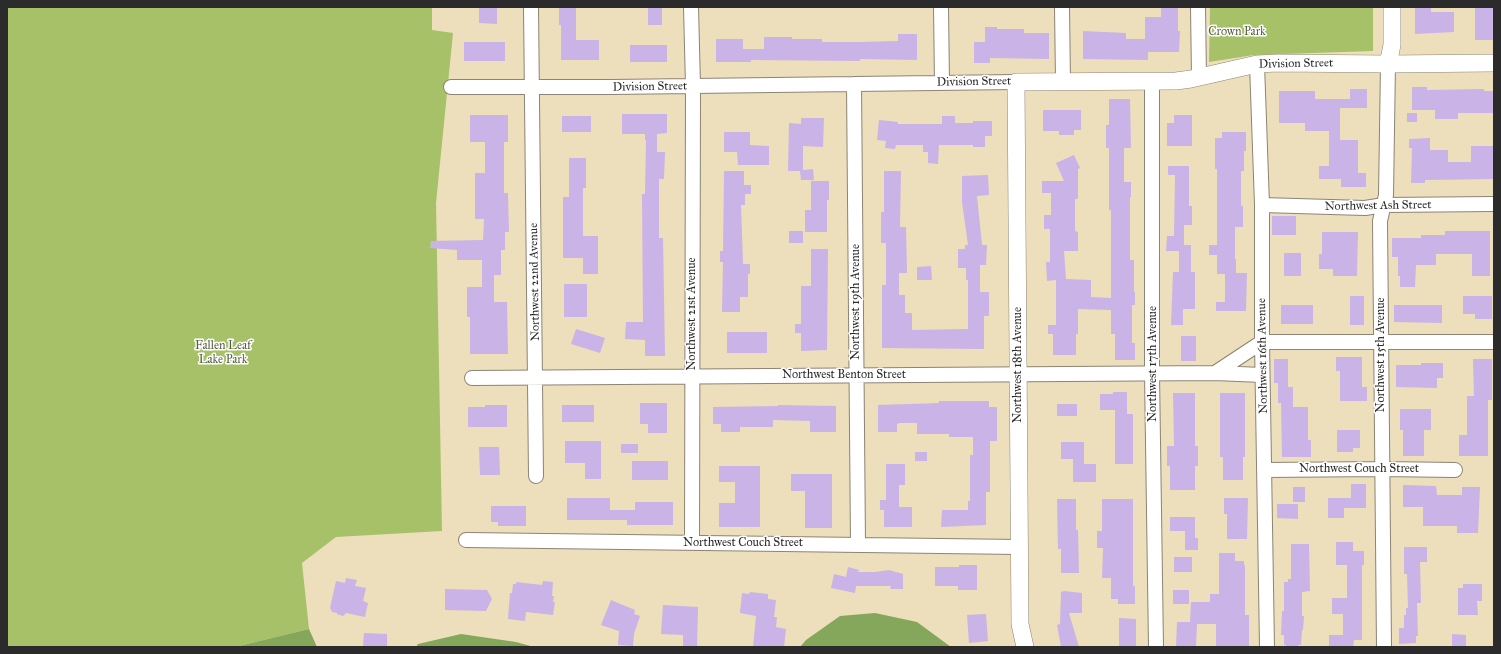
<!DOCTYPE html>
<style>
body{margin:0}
#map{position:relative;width:1501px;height:654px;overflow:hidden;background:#eddebc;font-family:"IM FELL Great Primer",serif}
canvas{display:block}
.frame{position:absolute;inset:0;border:8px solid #2b2b2b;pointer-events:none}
</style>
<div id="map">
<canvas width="1501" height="654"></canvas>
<div class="frame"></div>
</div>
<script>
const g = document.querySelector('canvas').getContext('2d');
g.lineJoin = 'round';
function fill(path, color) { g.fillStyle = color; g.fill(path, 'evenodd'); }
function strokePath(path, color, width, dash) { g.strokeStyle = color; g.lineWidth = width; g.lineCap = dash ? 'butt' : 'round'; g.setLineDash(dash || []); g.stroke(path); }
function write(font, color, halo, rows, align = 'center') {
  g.font = font + ' "IM FELL Great Primer",serif'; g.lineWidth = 3; g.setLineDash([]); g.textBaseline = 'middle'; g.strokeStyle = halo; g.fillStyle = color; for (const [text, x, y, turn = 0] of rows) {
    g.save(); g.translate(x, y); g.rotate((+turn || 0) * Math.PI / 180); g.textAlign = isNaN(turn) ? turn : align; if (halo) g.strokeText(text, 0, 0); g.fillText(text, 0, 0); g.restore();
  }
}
const green = new Path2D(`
 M7 7H432V30L453 33 436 203 442 531 336 537 302 563 309 629 235 647H7Z
 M1210 7H1373V51L1254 55 1209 62Z`);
const forest = new Path2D(`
 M875 613 917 622 951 647H800L806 640 840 616Z
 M309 629 317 647H235Z
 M461 634 516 642 534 647H416L418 644Z`);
const building = new Path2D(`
 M479 7H497V24L479 23Z
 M559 7H576V40H599V60H561V25H559Z
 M648 7H662V25H648Z
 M1161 7H1178V31H1180L1179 52H1148V60L1083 59V31L1126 33V39H1145V17H1161Z
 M1415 7H1431V12H1454V32L1415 34Z
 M1475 7H1494V40H1475Z
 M985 27H997V29H1024V33H1049V59L990 58V63H974V42H985Z
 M898 34H917V60L860 59V61L751 60V62H716V39H743V49H764V37H792V39H822V42H861L898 41Z
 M464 42H505V61H464Z
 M630 45H667V62H630Z
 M1412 87H1427V90L1484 89V91H1494V113H1458V119H1435V110H1412Z
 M1350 89H1367V108H1340V140H1358V173H1366V187H1341V179H1319V166H1329V131H1305V123H1279V91H1315V99H1350Z
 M1109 99H1130L1131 148H1124V182H1131V197H1130V260H1134V292H1135V305H1132V343H1135V360H1115V334H1111V310L1078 309V334H1076V355H1053V334H1048V325H1056V280L1047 281 1046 262H1050V229H1044V215H1051V193H1042V181H1064L1056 163 1074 155 1080 168 1078 169V199H1075V231L1078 232V251H1064L1066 279 1091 280V297L1111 298V210H1109V148H1106V125H1109Z
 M1043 110H1081V130H1074V135H1059V131H1043Z
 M1407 113H1417V122H1407Z
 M622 114H667V133L657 134V152H665L664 179H659V238H663L665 356H645V340L625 339 626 322H643L642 194H645L646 140H645V134H622Z
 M470 115H508V142H504V193H508L509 232H505V250H501V275H494V302H507L508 354H470V317H467V287H482V260H457V250L430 248 431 241 483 240 484 219H475V173H485V142H470Z
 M1174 115H1192V146H1167V123H1174Z
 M562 116H591V132H562Z
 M942 116H955V123H973V121H992V136H985V147H973V145H939L938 164 928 163V152H923V145H896L895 149 885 148 886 141 877 140 879 120 898 122V124H942Z
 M801 118H824L823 147 803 146V170L813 169 814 180H801L800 171H788L789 123 801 124Z
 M724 132H750V145L769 146V165H738L737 152H724Z
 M1222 132H1246V151H1244V171H1241V206H1243V227H1235V259H1236V273H1247L1246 311H1216V302H1225V274H1217V255H1209V245H1217V169H1215V138H1222Z
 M1430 138V150H1448V162H1471V146H1494V179L1425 180V183H1411L1412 148H1409V139Z
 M569 158H586V188H583V236H598V274H583V258H563V197H569Z
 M1168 166H1189V206H1192V225H1184V245H1191V272H1195V309H1183V325H1171L1173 272H1179V251H1166L1167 236H1174L1175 175H1168Z
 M724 171H744V185H751V194H745V205H741L743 264H750V274H748V297H740V312H722L723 262H720V251H723Z
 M884 171H901L900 227H906L907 273H899V295H905V313H912V330L968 329V280H966V268H958V249H965V245H968L962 202V176L988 175 989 195 977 196 982 245H987L986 265H980V292H989V316H984V349L882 348V285H886V243H881V212H884Z
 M811 181H829V200H827V232H805V210H811Z
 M1272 216H1296V235H1272Z
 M789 231H803V243H789Z
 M1445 231H1490V276H1472V254H1436V265H1416L1415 287H1400V276H1398V257H1392V238H1421V235H1445Z
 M1322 232H1358L1357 276H1333V269H1319V254H1322Z
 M811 249H828L827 350 801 351V333H795V324H801V286H811Z
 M1284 253H1301V276H1284Z
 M931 266 932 280H917V267Z
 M564 284H587V317H564Z
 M1350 296H1364V325H1350Z
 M1463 296H1492V319H1475V314H1463Z
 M1281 305H1313V324H1281Z
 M1394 305H1442V323L1394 322Z
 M576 329 605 338 600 353 571 344Z
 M727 332H767V353H727Z
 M1181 336H1196V361H1181Z
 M1336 357H1362V387H1367V401H1340V371H1336Z
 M1274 359H1288V387H1293V407H1308V440H1311V457H1282L1281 403H1278V383H1274Z
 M1473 359H1492V400H1488V456H1459V435H1467V396H1474Z
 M1421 363H1443V378H1437V388L1396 387V365H1421Z
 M1113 392H1127V414H1133V464H1115V410H1100V394H1113Z
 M1173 393H1195V446H1198V466H1195V490H1170V466H1167V446H1174Z
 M1220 393H1245V457H1243V480H1223V457H1220Z
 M939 401H989V407H997V441H990V492H986V525L941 527 942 510H968V501H970V455H973V437H949V434H917V423H899L897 424V432H878V405L939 403Z
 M640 403H667V433H648V424H640Z
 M1057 404H1077V416H1057Z
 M485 405H507V427H468V407H485Z
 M562 405H594V422H562Z
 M778 405 836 406V432H810V421L773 420V427H740V432H721V424H713V407L778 406Z
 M1400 409H1431V430H1424V456H1403V430H1400Z
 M1337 430H1360V448H1353V452H1337Z
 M565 441H601V479H585V463H565Z
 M1061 442H1084V464H1096V482H1073V459H1061Z
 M621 444H638V453H621Z
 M479 447H499L500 475H480Z
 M915 452H927V461H915Z
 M632 461H668V480H632Z
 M886 464H905V485H899V507H912V527H884V510H880V500H886Z
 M719 466H760V527H719V503H735V482H719Z
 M791 474H832V528H805V491H791Z
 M1351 484H1366V508H1344V518H1328V498H1351Z
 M1403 485 1436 486 1437 495H1462V487H1480L1478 533H1457V526H1423V507H1403Z
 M1293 487H1305V502H1293Z
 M567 498H610V510H635V502H673V525H627V520H567Z
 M1224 498H1248L1247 539H1227V514H1224Z
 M1057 499H1076V530H1078L1079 573H1061V549H1058Z
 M1102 499H1133V586H1135V604H1118V599H1111V578H1102L1103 548H1097V531H1102Z
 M1277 504H1298V519L1277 518Z
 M491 506H526V526H498V522H491Z
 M1170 517H1195V538H1198V550H1185V531H1170Z
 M1336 542H1353V551H1364V565H1362V640H1354L1353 647H1329V635H1343V614H1332V598H1347V565H1336Z
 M1291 544H1309L1310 591 1302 592V616H1304L1303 630H1302L1301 645H1298V647H1286V645H1284V635H1281L1282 611H1284V582H1288V579H1291Z
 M1404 547H1427V562H1420L1421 603H1417L1418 636H1416V643L1399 644V628H1404V615H1406V608H1408L1407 574H1404Z
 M1219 553H1235V561H1244V565H1245V615H1249V647H1216V624H1197L1196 647H1176L1177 622H1190L1191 602H1210V594H1219Z
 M1174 557H1192V572H1174Z
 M959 565H977V590H958V586H935V567H959Z
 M848 567 859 570 858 572H875L889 570 903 574V589H890L891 586H856L855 593 831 588 834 574 846 577Z
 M346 578 357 580 355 586 366 588 363 601 368 603 365 617 346 613 343 616 337 614V613L332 612 330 608 336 581 345 583Z
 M543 581 553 582 552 596H554L553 602H555L553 615 526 612 525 621 508 619 510 593H512L513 584H516V582L542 585Z
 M1463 584H1482V601H1477L1478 615H1458V588H1463Z
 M445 589 487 590 492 599 486 611 445 610Z
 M1173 590H1189V604H1173Z
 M1064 591 1082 593V613H1069L1079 647H1061L1057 625 1060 624 1061 592Z
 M750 592 768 594V599L776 600 774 617H777L776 627 786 629 784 647 764 646V647H753L756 616 740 613 742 593 749 594Z
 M611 600 635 610 634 614 640 616 634 634 633 646 618 645 619 631 601 625Z
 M663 605 698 607 697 647 683 646V635L661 634Z
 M986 614 988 641 969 643 967 615Z
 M1119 618 1136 619V647H1119Z
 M364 633 387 634V647H363Z
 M1452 634 1466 635V647H1452Z`);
const minor = new Path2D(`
 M531 7 536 476
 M691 7 693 86 692 543
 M941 7 942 83
 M1062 7 1063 82
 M1198 7 1199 77
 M1257 64 1262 205V342L1267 647
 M1152 81V374L1156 647
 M854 84 858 544
 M451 87H611L1016 82
 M1262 205 1365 208 1384 205 1494 204
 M1215 373 1262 375
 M472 378 1215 373 1262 342H1494
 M1264 470 1382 469 1455 470
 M466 540 1020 547
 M1384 647 1380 221 1386 195 1388 64`);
const tertiary = new Path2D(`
 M1388 64 1392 45V7
 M1025 647 1020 624 1016 82 1176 81 1191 79 1257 64 1278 63 1388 64 1494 63`);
const parkNames = [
 ["Crown Park",1237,32],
 ["Fallen Leaf",223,346],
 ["Lake Park",223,360]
];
const streetNames = [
 ["Division Street",1296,64,-1],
 ["Division Street",974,82,-1],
 ["Division Street",650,87,-1],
 ["Northwest Ash Street",1378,206,-1],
 ["Northwest 22nd Avenue",535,282,-91],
 ["Northwest 19th Avenue",856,302,-90],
 ["Northwest 21st Avenue",692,314,-90],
 ["Northwest 15th Avenue",1381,355,-90],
 ["Northwest 16th Avenue",1263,356,-91],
 ["Northwest 17th Avenue",1153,364,-90],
 ["Northwest 18th Avenue",1018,365,-90],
 ["Northwest Benton Street",844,375],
 ["Northwest Couch Street",1359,469],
 ["Northwest Couch Street",743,543]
];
fill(green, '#a6c168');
fill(forest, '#84a75c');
fill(building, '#cab3e6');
strokePath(minor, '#8c8474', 16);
strokePath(tertiary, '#8c8474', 18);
strokePath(minor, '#fff', 14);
strokePath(tertiary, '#fff', 17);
write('12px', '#566040', '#fff', parkNames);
write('12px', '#2b2b2b', '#fff', streetNames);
</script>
